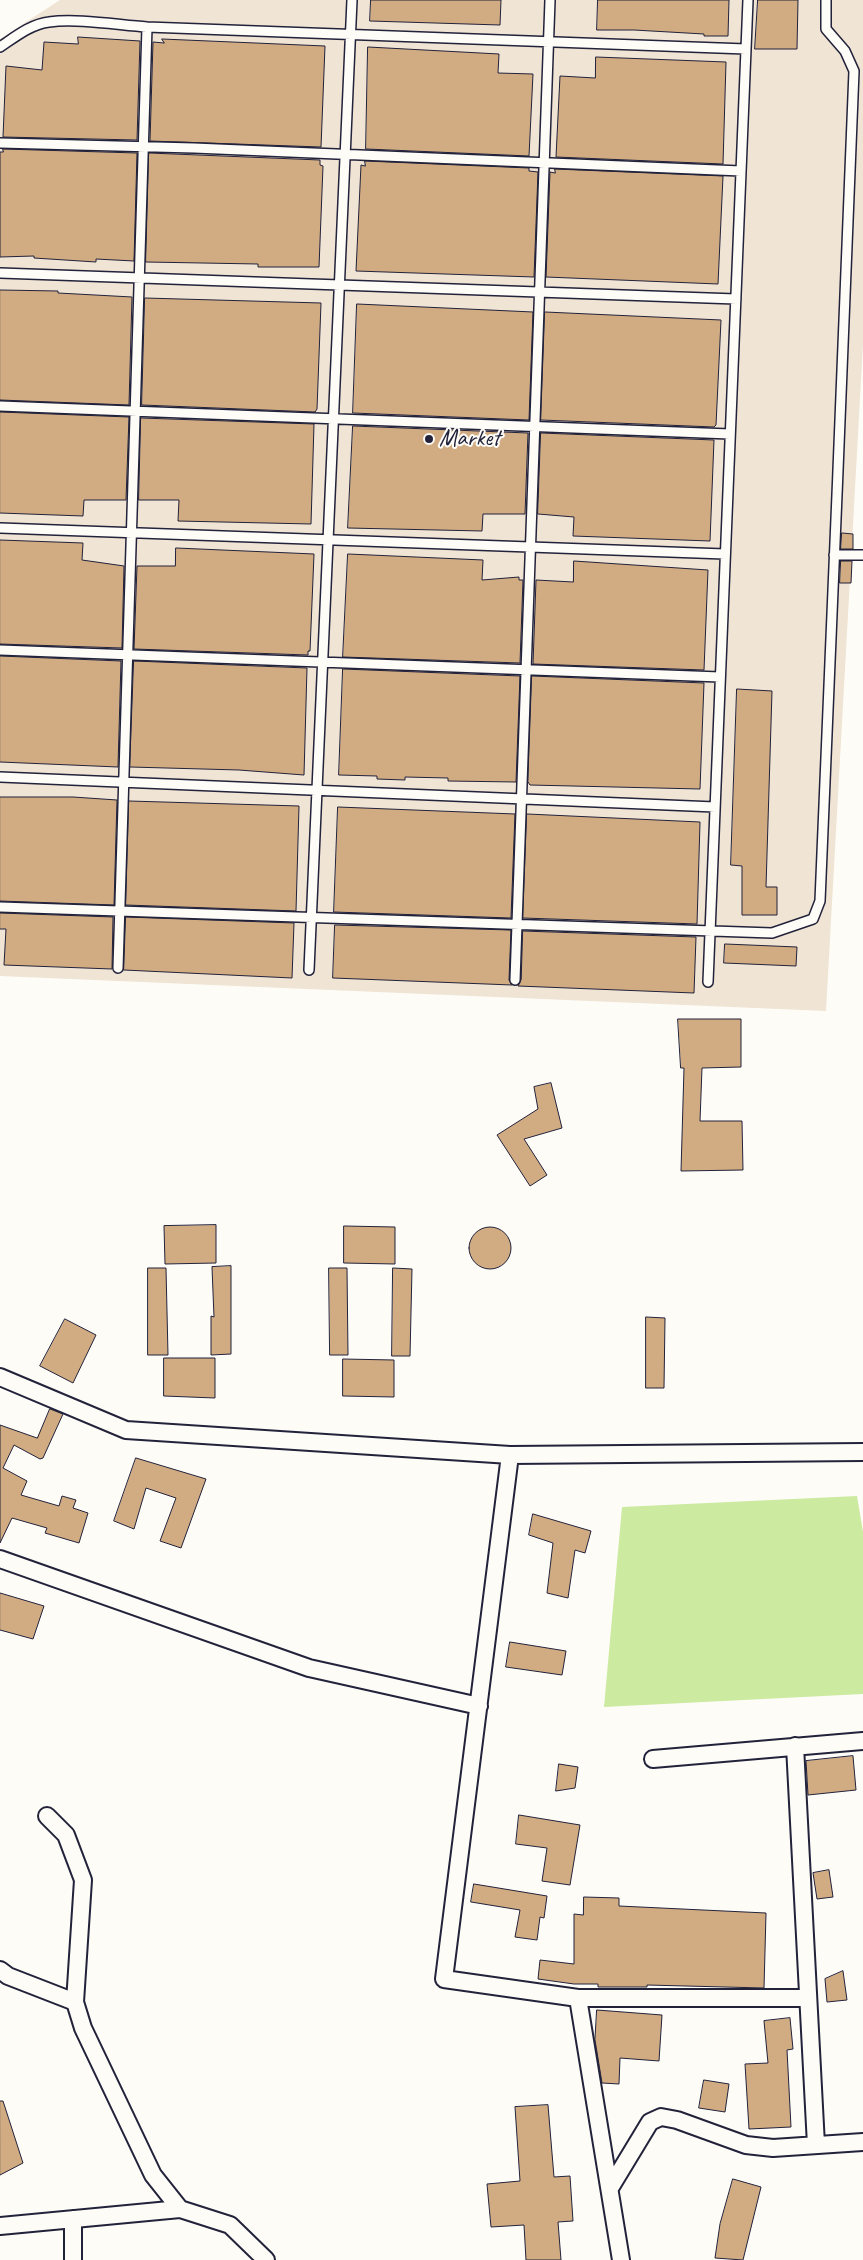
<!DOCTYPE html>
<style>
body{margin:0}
canvas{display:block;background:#fdfcf7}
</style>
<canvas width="863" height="2260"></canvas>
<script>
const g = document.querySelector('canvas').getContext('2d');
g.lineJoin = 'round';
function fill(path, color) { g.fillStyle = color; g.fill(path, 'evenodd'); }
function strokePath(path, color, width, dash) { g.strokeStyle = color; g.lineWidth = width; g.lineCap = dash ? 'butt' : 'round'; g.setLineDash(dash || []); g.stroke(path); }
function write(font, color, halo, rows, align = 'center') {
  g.font = font + ' Caveat,sans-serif'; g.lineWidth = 4; g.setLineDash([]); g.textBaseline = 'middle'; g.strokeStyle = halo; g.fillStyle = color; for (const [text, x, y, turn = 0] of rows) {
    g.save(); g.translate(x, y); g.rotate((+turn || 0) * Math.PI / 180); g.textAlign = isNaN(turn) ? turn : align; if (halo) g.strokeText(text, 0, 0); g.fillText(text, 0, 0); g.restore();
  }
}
const built = new Path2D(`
 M60 0H863V344L826 1011 0 976V39Z`);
const green = new Path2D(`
 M857 1496 863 1532V1694L604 1707 622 1507Z`);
const building = new Path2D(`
 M371 0H501L500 25 370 21Z
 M598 0H729L728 36H704V34L634 30H597Z
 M758 0H798L797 49H755Z
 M78 37 140 41 137 140 3 137 6 66 42 70 44 42 78 44Z
 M162 39 325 46 321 147 150 141 153 42 164 43Z
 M368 47 499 54 498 73 533 74 529 156 366 149Z
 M596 57 726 62 723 164 556 157 560 76 595 78Z
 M3 149 137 153 134 261 96 259V262L34 258V256L0 257V152H3Z
 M149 153 320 160V165L323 166 319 267H258V264L146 262Z
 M365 161 529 168V171L538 172 534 277 356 271 361 165 365 166Z
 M555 169 723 176 718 284 546 277 550 172 555 173Z
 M0 290 58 291V293L132 297 129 405 0 400Z
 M145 298 321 303 317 409 315 412 142 405Z
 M357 304 533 312 529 420 353 413Z
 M545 312 721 320 716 425 714 427 541 420Z
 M0 412 129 417 126 500H84L83 516 0 513Z
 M141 418 314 424 311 524 178 521 179 500H139Z
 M353 426 528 433 525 514H483L482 531 348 528Z
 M541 433 714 440 710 541 573 536 574 517 538 514Z
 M842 533 853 534V549H841Z
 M0 540 83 543 82 560 124 566 122 648 0 644Z
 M176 548 314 554 310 651H308V655L134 649 137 566H175Z
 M348 554 483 560 482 580 519 577V580H523L520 663 343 657Z
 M574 561 708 570 704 670 533 664 536 580 573 582Z
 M841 561H852L851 583H840Z
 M0 656 121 661 118 767 0 762Z
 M134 661 307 668 304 775 239 770 130 767Z
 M343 669 520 676 516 782 448 781V778L405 777V780L377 779V776L339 775Z
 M532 676 704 683 700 789 530 785 528 782Z
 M737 689 772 691 766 887H777V915H742V866L731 865Z
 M0 797H73L117 800 114 905 0 901Z
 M129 801 299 806 296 911 126 905Z
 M338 807 515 814 511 918 334 912Z
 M527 814 700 822 697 924 523 918Z
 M0 913 113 917 112 969 4 965 6 929H0Z
 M126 917 294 923 292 978 124 970Z
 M335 925 511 930 509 980 512 985 333 978Z
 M523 931 696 937 694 993 518 986 521 980Z
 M725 944 797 947 796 966 724 963Z
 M678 1019H741V1067L702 1068 700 1121H742L743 1170 681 1171 684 1068H681Z
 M551 1083 562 1128 524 1139 547 1175 530 1186 497 1135 538 1109 534 1087Z
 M216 1225V1263L165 1264 164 1226Z
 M344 1226 395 1227V1264L344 1263Z
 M469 1248a21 21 0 1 1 42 0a21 21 0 1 1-42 0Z
 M231 1266V1354L211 1355V1316L214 1317 212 1267Z
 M148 1268H166L168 1355H148Z
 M329 1268H347L348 1355H330Z
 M393 1268 412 1269 410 1356H392Z
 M646 1317 665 1318 664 1388H646Z
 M65 1319 96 1335 73 1383 40 1366Z
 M164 1358H215V1398L164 1396Z
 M343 1359 394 1360V1397L343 1396Z
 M50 1409 63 1414 43 1458 40 1459 14 1445 3 1468 27 1481 21 1495 59 1506 62 1496 76 1500 73 1508 88 1513 79 1543 45 1533 47 1528 12 1518 0 1543V1425L37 1438Z
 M136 1458 206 1479 181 1548 160 1541 176 1498 146 1488 134 1529 114 1521Z
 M533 1514 591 1531 585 1553 575 1550 568 1598 547 1593 553 1543 529 1535Z
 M0 1593 44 1606 33 1639 0 1630Z
 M510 1642 566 1651 562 1675 506 1667Z
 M853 1756 856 1790 808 1795 806 1761Z
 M559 1764 578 1767 575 1788 556 1791Z
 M519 1815 580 1825 570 1885 542 1881 547 1848 516 1844Z
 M829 1870 833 1897 817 1899 813 1873Z
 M474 1884 547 1896 544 1918 540 1917 537 1940 515 1937 520 1910 471 1902Z
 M584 1897 619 1898V1906L766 1913 764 1988 647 1985V1987H598V1984H574L538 1979 540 1960 574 1964V1914L583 1915Z
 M843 1971 847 2000 827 2002 825 1979Z
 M597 2010 662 2015 659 2061 620 2058 619 2084 602 2083 595 2040Z
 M790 2018 793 2049 787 2050 791 2127 749 2129 745 2064 768 2063 764 2021Z
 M704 2080 729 2084 725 2112 699 2108Z
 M0 2101H3L23 2163 0 2175Z
 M548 2105 554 2177 570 2176 573 2221 558 2222 561 2260H526L524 2225 491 2227 487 2184 520 2181 515 2107Z
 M733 2179 761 2187 743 2260 715 2258 720 2224Z`);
const service = new Path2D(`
 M0 47C15 37 31 24 49 22 77 18 118 25 147 27L746 49
 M0 143 194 148 741 171
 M0 273 736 299
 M0 406 730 434
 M0 528 725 554
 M834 555H863
 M0 650 720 677
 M0 777 715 807
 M0 907 772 933 813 919 820 901C833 624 842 348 854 71L845 51 826 29V0
 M118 968 147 27
 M309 970 352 0
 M515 980 550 0
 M708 982 748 0`);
const minor = new Path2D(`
 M0 1377 126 1430 510 1455 444 1979 578 1998H808
 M510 1455 863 1452
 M0 1559 309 1668 479 1706
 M795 1746 816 2145
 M653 1759 863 1741
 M47 1816 66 1835 83 1880 75 2002 83 2028 153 2175 180 2209
 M0 1970 8 1976 75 2002
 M578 1998 621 2260
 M610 2188 650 2122 661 2117 677 2120 746 2145 773 2148 863 2142
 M73 2219V2260
 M0 2226 180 2209 230 2225 266 2260`);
const markers = [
 [429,439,5,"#22223b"]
];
const poiNames = [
 ["Market",439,439]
];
fill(built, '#f0e4d4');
fill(green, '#cdeaa1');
fill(building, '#d1ac83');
strokePath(building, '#22223b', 1);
strokePath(service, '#22223b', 12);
strokePath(minor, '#22223b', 20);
strokePath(service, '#fdfcf7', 9);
strokePath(minor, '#fdfcf7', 16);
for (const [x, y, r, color] of markers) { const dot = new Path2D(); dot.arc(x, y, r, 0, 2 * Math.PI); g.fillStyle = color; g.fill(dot); strokePath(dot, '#fdfcf7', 2); }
write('24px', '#22223b', '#fdfcf7', poiNames, 'left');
</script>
